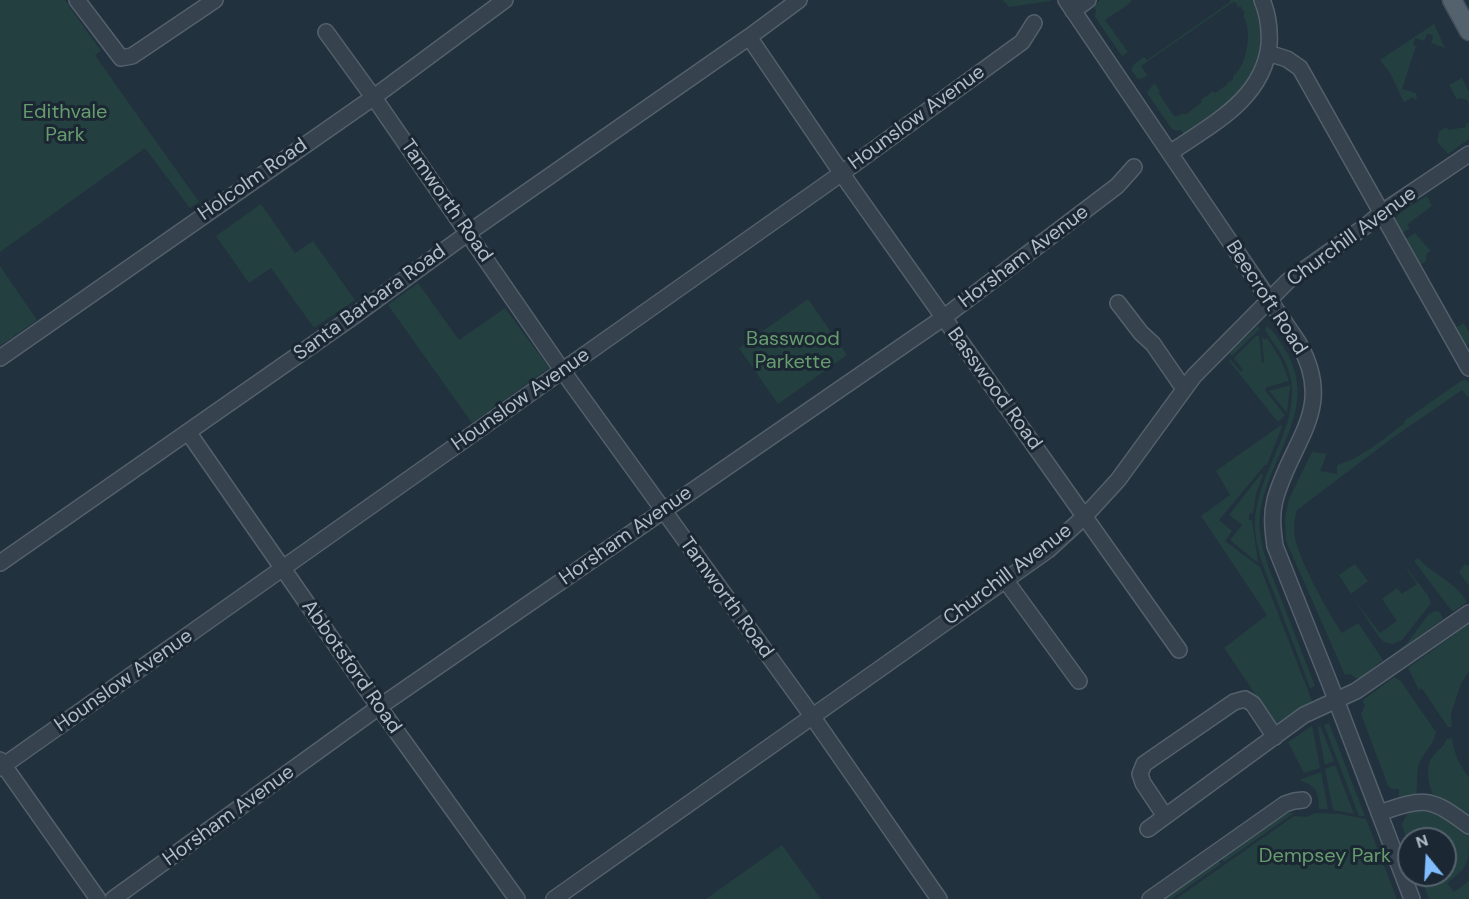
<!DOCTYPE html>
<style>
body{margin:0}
#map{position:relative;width:1469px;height:899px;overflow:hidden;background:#22313e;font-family:"DM Sans",sans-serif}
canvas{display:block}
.north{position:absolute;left:1397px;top:827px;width:60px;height:60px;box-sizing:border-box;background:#1b2733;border:2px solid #57636f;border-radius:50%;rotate:342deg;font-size:16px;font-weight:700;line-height:24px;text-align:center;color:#b2bdca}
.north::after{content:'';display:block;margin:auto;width:21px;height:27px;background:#81beff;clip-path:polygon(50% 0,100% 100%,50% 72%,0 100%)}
</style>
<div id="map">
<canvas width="1469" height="899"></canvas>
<div class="north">N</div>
</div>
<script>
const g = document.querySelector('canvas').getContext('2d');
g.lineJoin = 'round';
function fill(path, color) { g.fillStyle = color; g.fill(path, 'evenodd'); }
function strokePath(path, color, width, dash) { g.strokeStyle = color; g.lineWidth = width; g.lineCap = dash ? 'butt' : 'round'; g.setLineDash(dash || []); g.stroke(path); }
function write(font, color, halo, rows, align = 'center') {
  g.font = font + ' "DM Sans",sans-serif'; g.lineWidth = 6; g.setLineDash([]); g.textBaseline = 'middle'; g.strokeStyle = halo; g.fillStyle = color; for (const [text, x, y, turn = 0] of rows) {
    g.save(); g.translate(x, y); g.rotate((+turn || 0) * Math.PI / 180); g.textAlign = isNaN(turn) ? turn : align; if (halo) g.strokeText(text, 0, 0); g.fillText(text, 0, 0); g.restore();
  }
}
const green = new Path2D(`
 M0 0H65L101 51 95 55 99 61 199 202 190 208 145 148 0 252Z
 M1003 0H1050V1L1009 7Z
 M1100 0H1132L1129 4 1105 20 1128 52 1122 56 1095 17 1096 10 1093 6Z
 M1230 0H1253C1284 66 1233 102 1184 135L1181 130 1176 131 1172 129 1147 93 1154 83 1160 91 1158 92 1174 116H1178L1183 113 1185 115 1202 102 1201 100 1213 91 1215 93 1228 84 1227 83 1233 80V76C1247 66 1253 30 1243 16L1245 14 1240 6 1238 8 1236 2H1233L1141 66 1147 75 1144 78 1138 79 1131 70 1134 64 1144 57 1147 60 1230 2Z
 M1434 24 1445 48 1431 43 1433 37 1431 34H1427L1424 41 1415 38 1413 45 1416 46 1402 89 1416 93 1417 98 1415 100 1413 97 1404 102 1390 73 1380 60Z
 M1462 78 1469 92V104L1467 100 1460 98 1457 100 1449 85Z
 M1466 123H1469V139L1448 154 1437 142 1439 131 1447 127 1448 130 1466 127Z
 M1427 196 1432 206 1409 223 1408 225 1410 228 1401 234 1394 220 1401 212Z
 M261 204 295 253 313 241 355 300 314 328 271 268 249 283 216 236Z
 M1415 233 1431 251 1427 253 1426 261 1419 266 1404 240Z
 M0 266 37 320 0 346Z
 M418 283 459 340 505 308 549 368 472 423 388 305Z
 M808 299 847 355 778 404 739 348Z
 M1455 323 1457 327 1464 323 1469 332V344L1465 346 1453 325Z
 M1258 326 1260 329 1232 356 1229 353Z
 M1267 326C1275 332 1281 343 1286 351 1324 416 1255 467 1260 531 1262 554 1272 575 1280 596 1292 626 1303 656 1315 686L1310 688C1299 658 1287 628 1276 598 1267 575 1256 553 1255 528 1253 473 1307 423 1288 369 1283 354 1273 343 1265 330Z
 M1256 336H1259L1262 363H1264L1262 336 1265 340 1267 338 1281 360 1289 381 1267 387 1265 390 1285 415 1278 422 1229 361 1230 359 1241 372 1243 370 1234 358Z
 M1466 380 1469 383V396L1467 397 1462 390 1391 439 1297 510C1294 519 1294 529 1295 538 1299 560 1329 614 1342 633L1358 623 1359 624 1383 660 1360 678H1355L1351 674 1345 675 1286 541 1285 518 1289 499 1312 452 1327 454 1320 471 1337 474V465C1362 458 1383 439 1405 423L1404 421 1461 381Z
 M1290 385 1287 413 1269 391Z
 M1281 425 1282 427 1267 465H1265L1219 520 1232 531 1225 541 1260 567 1314 706 1275 729 1250 686 1224 648 1267 615 1201 516 1230 495 1216 471Z
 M1261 474 1263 475 1256 494 1253 513 1249 514V520H1252L1258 563 1230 540 1242 525 1229 515Z
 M1418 558C1433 575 1456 582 1467 602L1454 611 1451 610 1414 561Z
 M1401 561 1427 594 1431 603 1402 640 1393 644 1384 642 1379 637 1354 599 1380 633 1397 621 1382 599 1397 588 1402 594 1417 584Z
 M1355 564 1368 581 1351 594 1339 575Z
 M1465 564 1469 566V586L1459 572Z
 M1435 611 1440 612 1443 619 1394 654 1408 642 1428 615Z
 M1469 624V671L1461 684 1451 713 1452 727H1448L1423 690 1421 688 1419 690 1408 668Z
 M1394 677 1400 680 1436 732C1434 745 1423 752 1419 764 1416 774 1418 784 1416 794L1399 797V789H1392L1388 786 1361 714 1365 705 1362 701Z
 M1329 723 1365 816H1359L1324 725Z
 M1320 725 1334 761 1325 765 1318 728Z
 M1312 726 1320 768 1304 773 1288 742Z
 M1452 738C1453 751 1460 767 1469 777V817L1451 803 1433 794C1428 784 1426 769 1431 759 1436 751 1444 747 1447 739Z
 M1335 765 1354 814 1333 810 1325 769Z
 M1321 772 1328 809H1319C1318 790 1317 787 1299 780Z
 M1415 811C1439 810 1450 822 1469 835 1469 864 1469 866 1447 883L1454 892 1469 881V899H1429L1420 875H1445V839H1409V847L1402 824 1407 814Z
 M1288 813H1294L1224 862 1221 858Z
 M1316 813 1340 814 1366 819 1397 899H1176L1294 816 1306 817Z
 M782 845 821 899H706Z
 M1218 860 1221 864 1171 899H1163Z`);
const minor = new Path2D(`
 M77 0 121 58 132 56 141 50 215 0
 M1066 0 1298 342C1337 409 1291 440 1275 500 1271 516 1273 531 1275 546L1330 684 1412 899
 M1073 11 1088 0
 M326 32 379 105 562 370 805 706 939 899
 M749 37 849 184 1179 650
 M1268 53 1287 59 1300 68 1469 368
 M1170 153C1210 125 1263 100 1269 45 1270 30 1268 14 1262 0
 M1118 303 1141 333 1153 344 1184 389
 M0 358 374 97 505 0
 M188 432 379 707 517 899
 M0 563 354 316 468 233 749 37 799 0
 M1006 581 1079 681
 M0 760 98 899
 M0 768 842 173 1022 42 1034 23
 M1379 813C1426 797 1430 797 1469 826
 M1165 816 1143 783 1140 774 1144 764 1234 702 1245 699 1253 704 1275 737
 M1148 829 1304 715 1356 691 1469 613
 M113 899 379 707 943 318 1117 186 1134 167
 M554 899 1048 550 1085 516 1118 480 1194 376 1288 281 1367 225 1381 213 1469 154
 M1150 899 1285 804 1294 801 1303 800`);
const major = new Path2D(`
 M1452 0 1469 31`);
const parkNames = [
 ["Edithvale",65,113],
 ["Park",65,136],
 ["Basswood",793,340],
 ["Parkette",793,363],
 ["Dempsey Park",1325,857]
];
const streetNames = [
 ["Hounslow Avenue",917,118,-36],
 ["Holcolm Road",253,180,-35],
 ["Tamworth Road",446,201,55],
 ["Churchill Avenue",1352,237,-36],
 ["Horsham Avenue",1024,257,-37],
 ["Beecroft Road",1266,298,57],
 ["Santa Barbara Road",370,303,-36],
 ["Basswood Road",994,389,54],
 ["Hounslow Avenue",521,400,-35],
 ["Horsham Avenue",626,536,-35],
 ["Churchill Avenue",1008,575,-37],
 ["Tamworth Road",726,598,54],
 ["Abbotsford Road",351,667,55],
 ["Hounslow Avenue",124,681,-35],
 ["Horsham Avenue",229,816,-36]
];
fill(green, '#243f3f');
strokePath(minor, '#54606c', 18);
strokePath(major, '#424e5a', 21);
strokePath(minor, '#36424e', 15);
strokePath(major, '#54626e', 18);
write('20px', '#679c6e', '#1b2733', parkNames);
write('20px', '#b2bdca', '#1b2733', streetNames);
</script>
